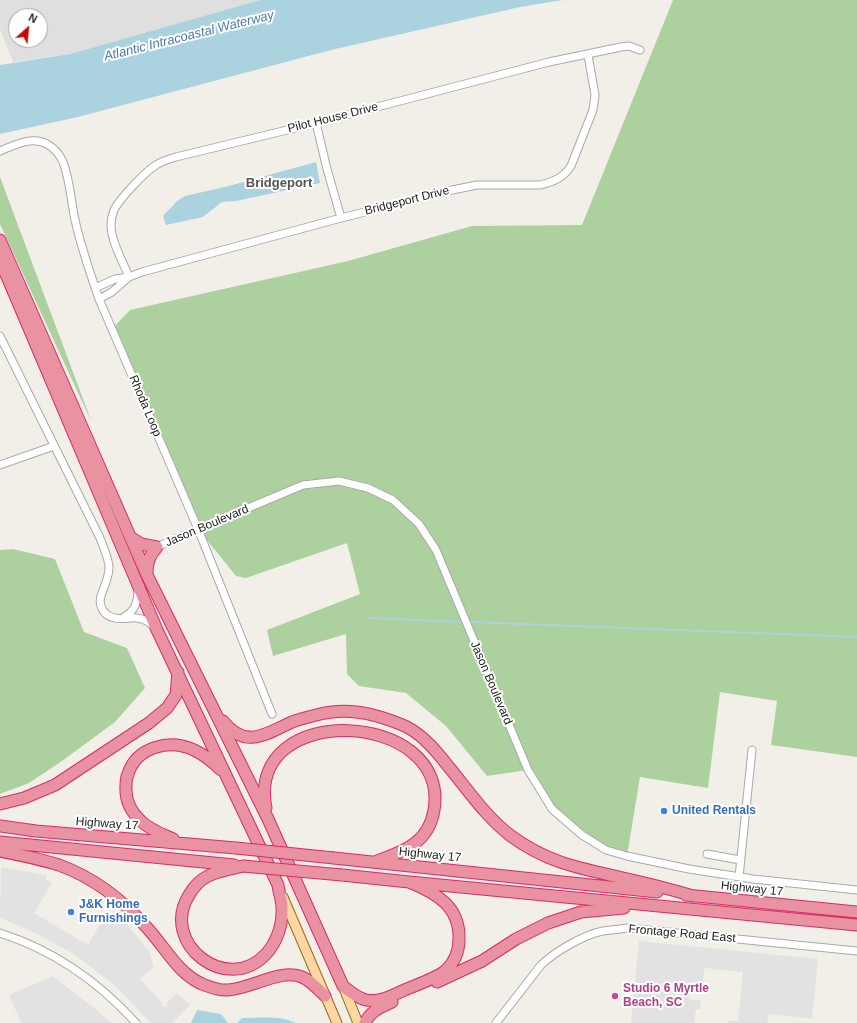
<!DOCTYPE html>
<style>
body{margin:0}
#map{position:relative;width:857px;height:1023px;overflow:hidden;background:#f2efe9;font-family:Helvetica,sans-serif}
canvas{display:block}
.north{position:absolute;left:8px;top:8px;width:40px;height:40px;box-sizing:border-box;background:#fff;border:1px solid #a7a7a7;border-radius:50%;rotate:27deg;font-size:11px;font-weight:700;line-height:16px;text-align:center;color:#222}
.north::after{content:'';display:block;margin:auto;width:14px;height:18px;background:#d40000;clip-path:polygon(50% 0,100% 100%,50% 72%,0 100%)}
</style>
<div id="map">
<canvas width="857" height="1023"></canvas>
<div class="north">N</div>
</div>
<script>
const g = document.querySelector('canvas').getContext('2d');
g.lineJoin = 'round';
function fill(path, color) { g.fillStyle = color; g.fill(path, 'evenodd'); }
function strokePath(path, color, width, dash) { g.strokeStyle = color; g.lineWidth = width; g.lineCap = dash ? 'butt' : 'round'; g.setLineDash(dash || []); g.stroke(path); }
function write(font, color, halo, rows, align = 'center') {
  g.font = font + ' Helvetica,sans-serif'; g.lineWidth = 4; g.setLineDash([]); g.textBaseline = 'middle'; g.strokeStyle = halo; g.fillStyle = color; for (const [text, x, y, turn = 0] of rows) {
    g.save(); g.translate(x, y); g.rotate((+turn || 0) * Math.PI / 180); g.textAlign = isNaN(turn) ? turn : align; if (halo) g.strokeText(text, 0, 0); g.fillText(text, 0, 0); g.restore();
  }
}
const residential = new Path2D(`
 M0 0H260L70 54 13 62 0 29ZM16 16H40V40H16Z`);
const forest = new Path2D(`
 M673 0H857V757L771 745 777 701 720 692 708 788 640 777 627 856 606 850 552 809 528 770 487 776 446 726 406 693 359 686 347 674 346 634 273 656 267 630 360 594 347 543 246 578 236 576 198 529 112 329 130 310 348 261 472 226 582 225Z
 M0 177 92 423 0 224Z
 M13 549 55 559 84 632 127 648 145 688 115 722 62 761 29 783 0 794V550Z`);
const parking = new Path2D(`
 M1 867 47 875 46 880 52 883 34 913 88 945 108 911 123 920 149 951 154 967 140 979 162 1003V1007H167V1003L177 993 190 1005 172 1023H151L115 986 74 954 33 932 0 918Z
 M639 941 818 959 812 1019 769 1014 767 1023H728L729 1021H738L743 972 704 968 703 983 690 982 689 999 701 1001 700 1009H696L694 1023H631Z
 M53 976 110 1021 112 1023H21L9 995Z`);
const water = new Path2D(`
 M260 0H563L520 7 331 50 78 117 0 134V65L70 54Z
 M316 162 320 183 236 201 222 202 203 217 166 225 163 216 177 201 185 196 225 187Z
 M197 1010 221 1014 228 1023H191Z
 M242 1018C257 1018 282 1015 295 1023H237Z`);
const stream = new Path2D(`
 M370 618 461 622
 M471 622 857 637`);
const minor = new Path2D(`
 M316 123 327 169 341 218
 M0 151C14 145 32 136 47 144 54 148 60 155 63 162 70 180 71 201 75 220 81 247 90 273 99 299L198 529 272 714
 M129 277C123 262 111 241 111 225 111 220 112 215 114 210 120 198 145 172 156 165 162 161 169 159 176 157L316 123 549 62 621 47 629 46 640 50
 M95 288 115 279 129 277 142 272 341 218 452 190 477 185H540C553 182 563 178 571 166L593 110 595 95 588 55
 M99 299 112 292 129 277
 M0 336 100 538C110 564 113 566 102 593 97 604 103 616 115 618 123 620 130 617 137 618 143 619 149 621 153 626
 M0 465 54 446
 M157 547 198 529 303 485 339 481 368 488 393 500 419 524 436 550 528 770 552 809 582 835 606 850 627 856 689 869 753 879 857 890
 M124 617C135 611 138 602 138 589
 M707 854 740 860
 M739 877 752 750
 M0 933C53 950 99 982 136 1023
 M496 1023 541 965C556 951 583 935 603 931 611 930 620 929 628 928L857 951`);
const major = new Path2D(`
 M283 897 337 1023
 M343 986 358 1023`);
const highway = new Path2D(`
 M0 240 147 575 268 819 343 986C349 991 357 998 366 1000 381 1003 395 994 409 988 419 984 436 978 445 971 454 963 459 952 459 939 460 906 436 893 409 882
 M0 260 157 630 278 885C279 894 283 903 282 912 282 927 276 943 266 954 227 996 159 943 189 895 193 888 200 880 208 876 218 871 231 869 243 866
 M130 537 141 544 157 547
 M147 575C147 563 149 556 157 547
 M223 721C246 750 265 734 292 722 300 719 308 717 316 715 334 710 354 710 373 715 384 718 396 722 407 727 424 736 437 752 448 766 468 790 486 817 511 836 548 863 579 868 623 878 646 883 670 889 693 896
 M0 804 24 798 55 785 149 723 167 708 176 695 178 672
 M266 808C245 699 451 710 434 810 429 842 405 851 377 861
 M0 826 36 831 236 848
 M173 839C162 834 150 830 141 821 131 812 125 800 126 786 126 782 126 778 128 774 137 746 170 739 194 750 205 755 213 762 221 770
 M0 842 234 865
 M0 851C20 855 40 859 59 865 95 878 125 902 149 930 166 949 178 973 202 984 210 987 219 991 228 990 250 989 282 968 302 977 311 981 318 989 325 996
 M334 858 657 892
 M342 875 409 882 857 925
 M686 895 857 912
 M437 982 482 961 516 939 548 923 581 912 624 908
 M365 1023C370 1011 381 1007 392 1002`);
const highwayBridge = new Path2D(`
 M236 848 334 858
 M243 866 342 875`);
const markers = [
 [664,811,4,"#3f7fe0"],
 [71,912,4,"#3f7fe0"],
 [615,996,4,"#d1479c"]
];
const streetNames = [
 ["Pilot House Drive",333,118,-14],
 ["Bridgeport Drive",407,201,-14],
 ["Rhoda Loop",145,406,67],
 ["Jason Boulevard",207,526,-23],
 ["Jason Boulevard",491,683,67],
 ["Highway 17",107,824,4],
 ["Highway 17",430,855,6],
 ["Highway 17",752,889,6],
 ["Frontage Road East",682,934,5]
];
const shopNames = [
 ["United Rentals",672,811],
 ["J&K Home",79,905],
 ["Furnishings",79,919]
];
const hotelNames = [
 ["Studio 6 Myrtle",623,989],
 ["Beach, SC",623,1003]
];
const waterNames = [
 ["Atlantic Intracoastal Waterway",189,36,-14]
];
const neighbourhoodNames = [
 ["Bridgeport",279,183]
];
fill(residential, '#e0dfdf');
fill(forest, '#add19e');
fill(parking, '#e2e2e2');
fill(water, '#aad3df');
strokePath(stream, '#aad3df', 2);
strokePath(minor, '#a9a9a9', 9);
strokePath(major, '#a06b00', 11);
strokePath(highway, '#dc2a67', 13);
strokePath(minor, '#fff', 7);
strokePath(major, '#fcd6a4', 9);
strokePath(highway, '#e892a2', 11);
strokePath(highwayBridge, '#dc2a67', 13, []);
strokePath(highwayBridge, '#e892a2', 11);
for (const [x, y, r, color] of markers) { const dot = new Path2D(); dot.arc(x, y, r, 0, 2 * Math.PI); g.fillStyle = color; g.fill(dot); strokePath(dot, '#fff', 1.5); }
write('12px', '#222', '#fff', streetNames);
write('bold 12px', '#366cbe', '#fff', shopNames, 'left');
write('bold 12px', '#b23c85', '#fff', hotelNames, 'left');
write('italic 13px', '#4a7aab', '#fff', waterNames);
write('bold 13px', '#555', '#fff', neighbourhoodNames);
</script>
